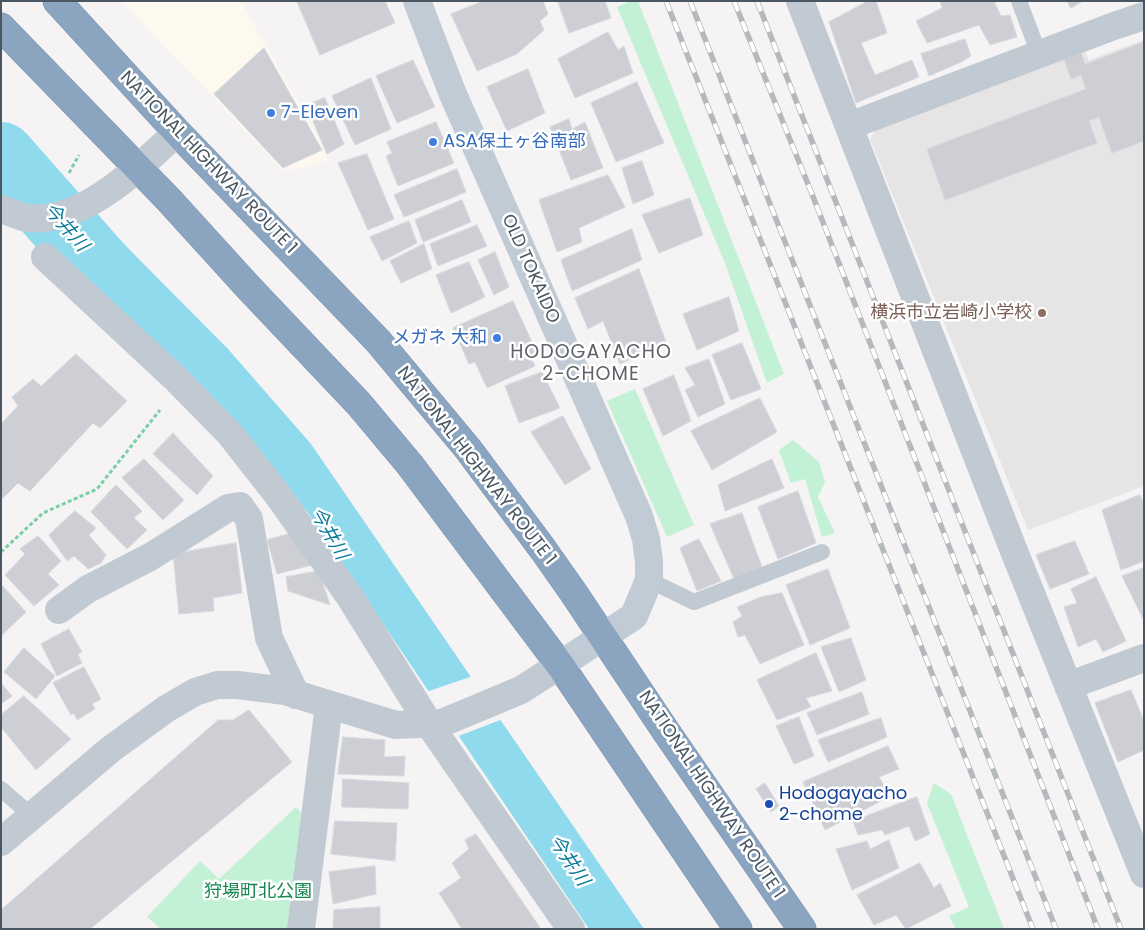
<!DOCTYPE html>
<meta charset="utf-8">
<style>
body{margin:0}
#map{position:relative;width:1145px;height:930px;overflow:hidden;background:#f5f3f3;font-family:Poppins,sans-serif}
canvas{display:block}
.frame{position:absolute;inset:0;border:2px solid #4a5661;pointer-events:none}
</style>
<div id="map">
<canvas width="1145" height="930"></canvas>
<div class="frame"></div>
</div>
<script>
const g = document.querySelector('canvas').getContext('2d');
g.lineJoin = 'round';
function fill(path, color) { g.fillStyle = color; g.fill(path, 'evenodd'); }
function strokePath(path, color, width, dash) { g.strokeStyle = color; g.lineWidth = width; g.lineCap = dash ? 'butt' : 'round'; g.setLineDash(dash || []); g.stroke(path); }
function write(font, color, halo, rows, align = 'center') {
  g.font = font + ' Poppins,"Noto Sans JP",sans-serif'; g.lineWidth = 5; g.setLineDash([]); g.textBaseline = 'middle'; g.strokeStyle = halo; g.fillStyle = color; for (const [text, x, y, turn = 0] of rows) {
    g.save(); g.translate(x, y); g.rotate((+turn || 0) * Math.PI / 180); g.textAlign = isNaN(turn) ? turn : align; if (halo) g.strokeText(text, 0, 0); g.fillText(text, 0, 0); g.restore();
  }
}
const commercial = new Path2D(`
 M121 1H241L316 134 328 160 309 167 283 170Z`);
const education = new Path2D(`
 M1144 40V486L1028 530 870 139 878 127 1082 47 1089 60Z`);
const green = new Path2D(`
 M630 1H638L784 374 767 383 725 263 617 7Z
 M635 389 694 525 667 537 607 401Z
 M793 440 819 462 825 482 818 497 835 533 822 537 805 479 791 483 779 450Z
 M934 783 951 794 1004 929H956L949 916 969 907 927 803Z
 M296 807 302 814 292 929H161L147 917 200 861 219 879Z`);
const water = new Path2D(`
 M112 232 228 349 311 444 644 929H589L309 514 250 439 205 389 62 251Z`);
const pier = new Path2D(`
 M473 676 503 719 456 737 426 692Z`);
const river = new Path2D(`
 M1 156 114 284 143 313`);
const building = new Path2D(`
 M297 1H385L395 23 320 55Z
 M484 1H543L548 14 540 21 544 30 517 54 477 71 451 14Z
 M558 1H605L611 18 569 33Z
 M868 1H876L887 33 861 43 875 75 912 60 919 77 856 103 829 22Z
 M940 1H994L1001 16 1010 15 1017 37 990 45 979 25 927 43 916 21 942 8Z
 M1067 1H1083L1071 8Z
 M608 32 618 50 624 46 633 73 575 98 558 59Z
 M965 39 971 56 961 62 929 76 921 54Z
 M1144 42V141L1112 153 1099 117 1089 121 1097 143 945 200 927 149 1086 89 1081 75 1071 79 1064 59 1081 53 1085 64Z
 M264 48 322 150 283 168 214 94Z
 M413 60 435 107 397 123 376 76Z
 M528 69 545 113 507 131 487 87Z
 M371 78 391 129 355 145 332 96Z
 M637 82 664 143 616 162 591 103Z
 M325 98 344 144 327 154 306 105Z
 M569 119 572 129 585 122 603 168 571 180 550 127Z
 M436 122 454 163 398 186 386 156 392 153 387 142Z
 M367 154 394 219 368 230 338 163Z
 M642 161 654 195 633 204 622 168Z
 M457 169 466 192 404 217 394 195Z
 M608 175 625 207 579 228 582 242 557 252 539 200Z
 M690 198 703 235 659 253 642 215Z
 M462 200 471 222 423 242 415 220Z
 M409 221 417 243 382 261 370 237Z
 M477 225 487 246 438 266 430 244Z
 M632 229 642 260 572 291 561 260Z
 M424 244 432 269 401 283 390 261Z
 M495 252 509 287 494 295 478 260Z
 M469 262 485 297 451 313 436 275Z
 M639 269 666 342 620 364 603 321 588 329 575 298Z
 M729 297 739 331 697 350 683 314Z
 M513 301 539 357 532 360 535 366 487 388 475 362 469 364 453 328Z
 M742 343 761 389 731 400 712 355Z
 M76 354 127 401 100 428 93 423 30 491 18 483 1 500V424L18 406 12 397 33 379 41 386Z
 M709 359 725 404 698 417 685 390 695 385 685 368Z
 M542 372 560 408 519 423 505 386Z
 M674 375 691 421 663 436 643 389Z
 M760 398 777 432 712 470 691 431Z
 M563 416 591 469 565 485 531 432Z
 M173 433 213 476 197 495 153 454Z
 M144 459 184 500 163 520 122 478Z
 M772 459 784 488 725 511 718 485Z
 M116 485 142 511 134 518 147 530 127 549 91 512Z
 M798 491 816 543 778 559 758 507Z
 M1140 495 1144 504V561L1121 570 1102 510Z
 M75 511 96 528 89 535 106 555 101 563 88 569 74 556 67 561 49 535Z
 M742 513 762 567 734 579 710 524Z
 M293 533 312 565 277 574 267 540Z
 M38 536 61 561 48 574 59 585 34 606 5 575 25 554 20 549Z
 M699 539 721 581 697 591 680 548Z
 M1075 541 1089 574 1050 589 1036 555Z
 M236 543 242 593 213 598 214 611 179 614 173 554Z
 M1144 568V621L1122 576Z
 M828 569 850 628 810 645 786 585Z
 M319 571 330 605 288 591 286 577Z
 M1096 577 1126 641 1103 652 1096 639 1078 647 1064 607 1077 603 1071 589Z
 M1 584 26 612 1 636Z
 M782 593 804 645 760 664 745 635 738 637 733 622 742 616 737 607 761 597Z
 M69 629 82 652 78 654 82 663 57 676 41 644Z
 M851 638 866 680 839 692 821 647Z
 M24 648 55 676 36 699 4 672Z
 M816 653 832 691 806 698 811 707 777 720 757 680Z
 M84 667 101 699 92 704 95 709 77 720 74 713 71 715 53 683Z
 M1 683 12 696 1 704Z
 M1131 690 1144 721V750L1118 762 1095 703Z
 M862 692 869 714 817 735 807 713Z
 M24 696 71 739 36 770 1 727V715Z
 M249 710 292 762 90 929H1V910L218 720H233Z
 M799 717 814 756 794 764 776 726Z
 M881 718 887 737 828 762 818 740Z
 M343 737 385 740 384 757 405 756 404 776 338 774Z
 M888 746 899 769 879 777 891 796 825 830 803 782Z
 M343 779 409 783 408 809 342 807Z
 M765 783 779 806 771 812 756 789Z
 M917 797 930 834 915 841 909 826 885 835 882 830 858 835 853 821Z
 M335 821 397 823 395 861 331 854Z
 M476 834 541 929H462L439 893 461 878 452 863 469 849 465 840Z
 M889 840 899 868 852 890 836 849 867 841 870 849Z
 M920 863 934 888 940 883 951 906 906 929 896 915 874 925 857 895Z
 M375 866 376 894 333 904 329 872Z
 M380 907V929H333L334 910Z`);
const path = new Path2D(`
 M69 173 79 155
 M1 552 43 513 97 489 160 410`);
const lane = new Path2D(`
 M1019 1 1039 54
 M649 580 694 602 822 552
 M1 789 32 816`);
const street = new Path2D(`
 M800 1 1012 546 1144 874
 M849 126 1114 26 1144 16
 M1 209C8 211 16 215 23 217 78 229 141 166 177 132
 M45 257 175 378 230 434 277 494 350 597 429 724 571 929
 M59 610 88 589 150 557 228 508 240 506 249 519 269 638 296 695
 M1068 686 1144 658
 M1 842 111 749 166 709 195 692 217 685H238L285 691 396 725 442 723 521 690 560 665
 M301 929 329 705`);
const secondary = new Path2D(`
 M417 1 452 92 639 516 646 539 649 561V580L634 616 560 665`);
const highway = new Path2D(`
 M57 1 177 132 378 341 468 449 542 548 573 592 665 730 802 929
 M1 27 168 199 249 288 359 404 410 465 560 665 738 929`);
const rail = new Path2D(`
 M666 1 1033 929
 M690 1 1056 929
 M734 1 812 194 1098 929
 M757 1 1121 929`);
const markers = [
 [271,113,5,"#3f7fe0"],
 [433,142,5,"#3f7fe0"],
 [1042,313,5,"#8d6e63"],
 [497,338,5,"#3f7fe0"],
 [769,804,5,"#1a4fb4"]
];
const shopNames = [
 ["7-Eleven",281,113],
 ["ASA保土ヶ谷南部",443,142],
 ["メガネ 大和",487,338,"right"]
];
const streetNames = [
 ["NATIONAL HIGHWAY ROUTE 1",208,163,46],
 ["OLD TOKAIDO",530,269,66],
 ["NATIONAL HIGHWAY ROUTE 1",476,466,52],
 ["NATIONAL HIGHWAY ROUTE 1",711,795,56]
];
const educationNames = [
 ["横浜市立岩崎小学校",1032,313]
];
const transitNames = [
 ["Hodogayacho",779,794],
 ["2-chome",779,815]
];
const parkNames = [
 ["狩場町北公園",258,892]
];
const waterNames = [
 ["今井川",65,228,49],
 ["今井川",328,534,60],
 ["今井川",568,861,56]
];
const neighbourhoodNames = [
 ["HODOGAYACHO",591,353],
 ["2-CHOME",591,375]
];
fill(commercial, '#fdf9ef');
fill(education, '#e6e4e5');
fill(green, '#c3f1d5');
fill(water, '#90daee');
fill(pier, '#f5f3f3');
strokePath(river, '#90daee', 68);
fill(building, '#cdcfd5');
strokePath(building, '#d7d9de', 1);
strokePath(highway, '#7690ad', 29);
strokePath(path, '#7ad0a6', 3, [4, 2.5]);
strokePath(lane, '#c1cad2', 16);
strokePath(street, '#c1cad2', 28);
strokePath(secondary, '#c1cbd6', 28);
strokePath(highway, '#8ba5c1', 28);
strokePath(rail, '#b5b8bd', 5.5);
strokePath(rail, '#fff', 4, [11]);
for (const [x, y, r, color] of markers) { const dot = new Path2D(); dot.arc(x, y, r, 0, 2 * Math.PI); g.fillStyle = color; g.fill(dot); strokePath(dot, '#fff', 2); }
write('18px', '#366cbe', '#fff', shopNames, 'left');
write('18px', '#4a5661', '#fff', streetNames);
write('18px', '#785e54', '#fff', educationNames, 'right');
write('18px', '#164399', '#fff', transitNames, 'left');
write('18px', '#17864f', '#fff', parkNames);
write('italic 19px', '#0c7c9b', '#fff', waterNames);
g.letterSpacing = '1px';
write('19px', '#5f6368', '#fff', neighbourhoodNames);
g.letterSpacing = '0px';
</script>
